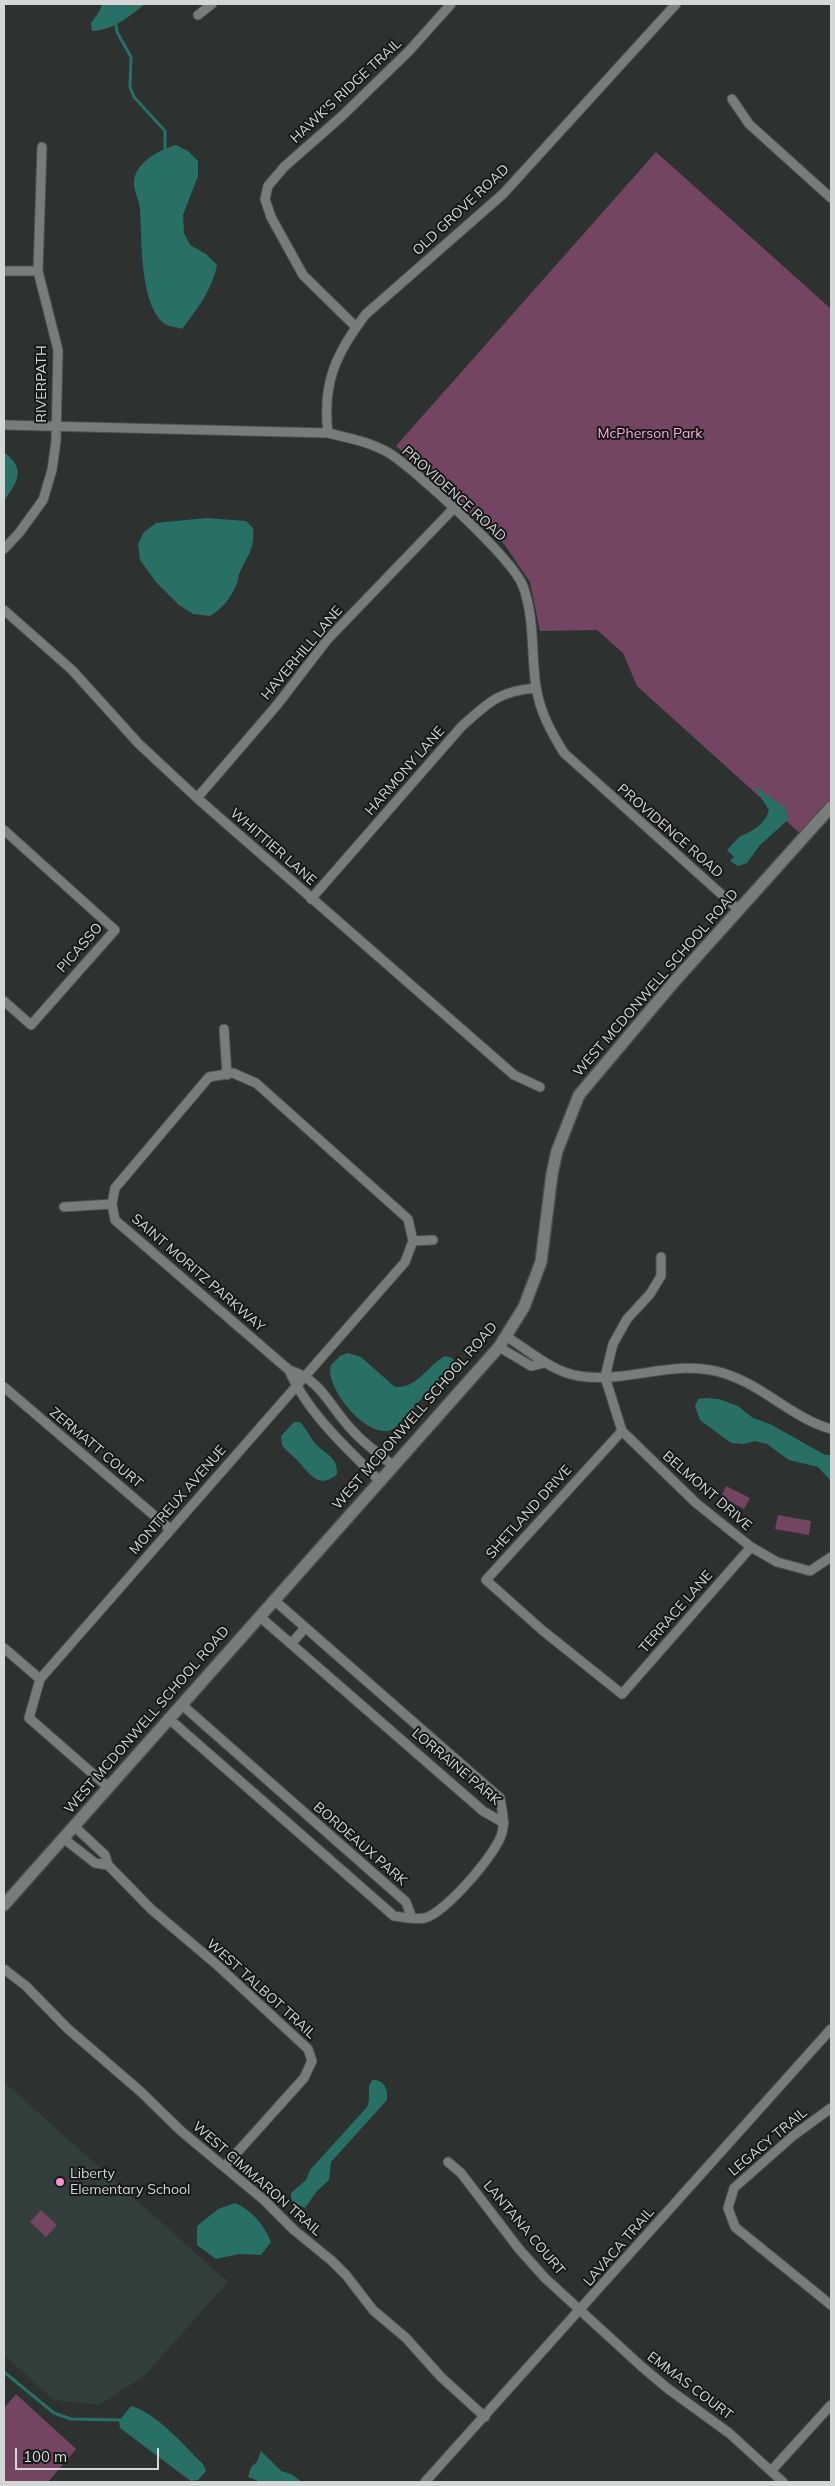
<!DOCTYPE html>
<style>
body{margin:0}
#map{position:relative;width:835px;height:2486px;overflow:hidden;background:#2d3231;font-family:Mulish,sans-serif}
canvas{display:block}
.frame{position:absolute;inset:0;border:5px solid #d4d7d7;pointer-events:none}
.scale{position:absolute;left:15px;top:2448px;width:144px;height:22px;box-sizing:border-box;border:2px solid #d4d7d7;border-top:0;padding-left:6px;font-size:15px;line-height:18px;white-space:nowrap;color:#d4d7d7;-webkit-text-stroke:4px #171919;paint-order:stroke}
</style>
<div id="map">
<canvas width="835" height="2486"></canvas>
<div class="frame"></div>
<div class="scale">100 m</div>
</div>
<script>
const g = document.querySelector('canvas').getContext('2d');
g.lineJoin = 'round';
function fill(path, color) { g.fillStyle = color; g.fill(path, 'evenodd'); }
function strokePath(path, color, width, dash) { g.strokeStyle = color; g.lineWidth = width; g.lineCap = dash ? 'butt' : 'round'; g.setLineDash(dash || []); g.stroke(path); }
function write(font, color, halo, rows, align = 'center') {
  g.font = font + ' Mulish,sans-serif'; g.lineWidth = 4; g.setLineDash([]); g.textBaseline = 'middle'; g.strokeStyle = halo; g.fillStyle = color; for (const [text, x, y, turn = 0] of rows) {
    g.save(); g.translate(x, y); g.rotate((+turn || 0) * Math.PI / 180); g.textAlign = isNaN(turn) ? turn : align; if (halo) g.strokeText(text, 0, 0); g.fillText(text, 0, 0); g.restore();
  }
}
const built = new Path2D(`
 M4 2082 228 2282 144 2376 99 2405 54 2400 4 2355Z`);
const green = new Path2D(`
 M656 152 831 309V807L804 837 637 686 623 653 597 630 540 631 530 582 504 544 396 446Z
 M726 1486 750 1498 744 1509 721 1497Z
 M778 1515 811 1521 809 1535 775 1529Z
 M41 2210 57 2225 46 2237 30 2222Z
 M16 2394 76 2449 48 2482H4V2408Z`);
const water = new Path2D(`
 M102 4H145C129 17 113 30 92 31L91 23 99 12Z
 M176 145 188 151 198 161V176L183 215 184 233 190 245 206 254 217 265C213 288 196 311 182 329 177 327 171 327 167 325 139 310 142 236 140 209 139 198 131 187 135 176 140 160 162 149 176 145Z
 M4 452C26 469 18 481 4 501Z
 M206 518 246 521 253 528C255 550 248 554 240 572 238 575 238 580 237 583 232 597 222 609 210 616L193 614 179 605 156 582 140 560 138 544 144 532 156 523Z
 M753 785 785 808 789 819 760 845 747 863 738 866 730 861 734 857 727 850C731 847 737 838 741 836 753 831 765 824 769 810Z
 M348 1353 361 1357 395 1387C417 1389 428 1365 445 1356L452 1358 457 1364 456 1371 441 1377 395 1428C371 1445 323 1387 331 1365L340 1356Z
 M705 1398 719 1399 738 1406 753 1418 770 1424 825 1455H831V1481L818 1467 789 1460 767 1444 755 1441 744 1444 731 1443 700 1420 695 1406 698 1399Z
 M294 1422H300C306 1428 309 1435 314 1442 324 1454 338 1456 337 1474 318 1491 309 1472 296 1459 291 1454 286 1451 282 1445L281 1436Z
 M373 2080C385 2080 388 2090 387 2100L331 2162 329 2180 317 2191 305 2208 291 2201V2193L306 2180 310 2170 367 2107C372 2098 365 2087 373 2080Z
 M235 2203C252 2210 264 2225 271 2242L261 2255 239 2254 216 2259 197 2245V2226L218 2209Z
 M131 2406C157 2413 184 2446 203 2464L206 2471 198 2480 191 2481 184 2476 120 2428 119 2421Z
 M261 2451 281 2471 291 2474 302 2482H261L248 2477 251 2467 257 2462Z`);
const stream = new Path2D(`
 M116 25 117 32 131 57 130 87 134 97 165 131V149
 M4 2372 54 2413 71 2419 122 2420`);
const minor = new Path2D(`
 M198 15 212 4
 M732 99 749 124 831 198
 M4 271H38
 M356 327 303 275 271 217 265 199 268 186 284 167 342 116 409 51 451 4
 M4 425 328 433C349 438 370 442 389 453 416 470 512 558 523 586 535 619 531 654 536 687 540 712 551 732 564 753L739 910
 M328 433C322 383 336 353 366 314L503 194 676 4
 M4 549 19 533 43 500 52 470 56 441 58 350 38 271 42 147
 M4 610 72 670 139 744 197 798 514 1075 540 1087
 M197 798 277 705 327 640 453 509
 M4 830 115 930 31 1025 4 1001
 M311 899 462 726C489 702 499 691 536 688
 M224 1029 227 1075
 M64 1207 112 1204
 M413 1241 433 1240
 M661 1257V1276L650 1294 627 1319 613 1344 605 1377 622 1431 696 1503 751 1547 777 1562 810 1571 831 1557
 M507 1337C530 1351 552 1372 579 1376 627 1384 675 1358 723 1373 763 1385 792 1418 831 1429
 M499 1347 531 1366 544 1363
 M289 1370 115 1220 112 1204 115 1188 209 1077 233 1073 256 1083 408 1219 413 1241
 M4 1387 170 1529
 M622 1431 486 1580 542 1630 622 1694 751 1547
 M379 1480C347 1449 307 1412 289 1370 322 1380 329 1406 352 1430 364 1444 380 1454 393 1466
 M259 1616 483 1811 504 1823
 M291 1644 305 1628
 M4 1648 40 1679
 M181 1704 406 1902 412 1918
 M168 1718 394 1916C403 1917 415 1920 425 1918 445 1913 497 1853 502 1833 505 1821 502 1810 500 1798L274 1600
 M108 1787 29 1718 40 1679 405 1262 413 1241
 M74 1826 105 1855 108 1865 151 1909 216 1964 308 2049 312 2061 304 2078 224 2167
 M63 1838 95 1863 108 1865
 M4 1969 26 1986 67 2028 141 2092 181 2131 264 2200 294 2230 332 2261 346 2275 373 2310 406 2338 441 2377 485 2417
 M831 2108 794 2135 734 2188 728 2208 735 2227 831 2305
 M448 2162 461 2173 519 2249 545 2278 641 2366 667 2388 729 2433 783 2482
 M771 2471 831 2405
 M425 2482 831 2029`);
const secondary = new Path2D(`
 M4 1905 499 1347 524 1307 541 1262 552 1174 557 1151 579 1095 674 982 831 807`);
const markers = [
 [60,2182,5,"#f690d1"]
];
const streetNames = [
 ["HAWK'S RIDGE TRAIL",346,91,-43],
 ["OLD GROVE ROAD",461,210,-43],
 ["RIVERPATH",42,384,-90],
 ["PROVIDENCE ROAD",454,494,42],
 ["HAVERHILL LANE",302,653,-50],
 ["HARMONY LANE",405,771,-49],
 ["PROVIDENCE ROAD",670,831,41],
 ["WHITTIER LANE",273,847,41],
 ["PICASSO",80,948,-49],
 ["WEST MCDONWELL SCHOOL ROAD",656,983,-49],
 ["SAINT MORITZ PARKWAY",198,1273,41],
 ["WEST MCDONWELL SCHOOL ROAD",415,1416,-49],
 ["ZERMATT COURT",96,1448,40],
 ["BELMONT DRIVE",707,1491,41],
 ["MONTREUX AVENUE",178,1500,-49],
 ["SHETLAND DRIVE",529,1512,-48],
 ["TERRACE LANE",676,1612,-49],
 ["WEST MCDONWELL SCHOOL ROAD",147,1720,-49],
 ["LORRAINE PARK",456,1767,40],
 ["BORDEAUX PARK",360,1844,41],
 ["WEST TALBOT TRAIL",261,1989,42],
 ["LEGACY TRAIL",768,2142,-40],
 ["WEST CIMMARON TRAIL",257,2179,41],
 ["LANTANA COURT",524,2228,50],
 ["LAVACA TRAIL",619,2247,-49],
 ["EMMAS COURT",690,2386,37]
];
const parkNames = [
 ["McPherson Park",650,434]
];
const poiNames = [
 ["Liberty",70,2174],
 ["Elementary School",70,2190]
];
fill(built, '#323e3c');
fill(green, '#744563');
fill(water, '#286f65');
strokePath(stream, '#286f65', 3);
strokePath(minor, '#4b4f4e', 11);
strokePath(secondary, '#4b4f4e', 14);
strokePath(minor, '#787d7c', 9);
strokePath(secondary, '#787d7c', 11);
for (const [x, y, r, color] of markers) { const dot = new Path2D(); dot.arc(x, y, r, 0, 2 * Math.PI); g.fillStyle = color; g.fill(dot); strokePath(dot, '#171919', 2); }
write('14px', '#d4d7d7', '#171919', streetNames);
write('14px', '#ffa9de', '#171919', parkNames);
write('14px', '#d4d7d7', '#171919', poiNames, 'left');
</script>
